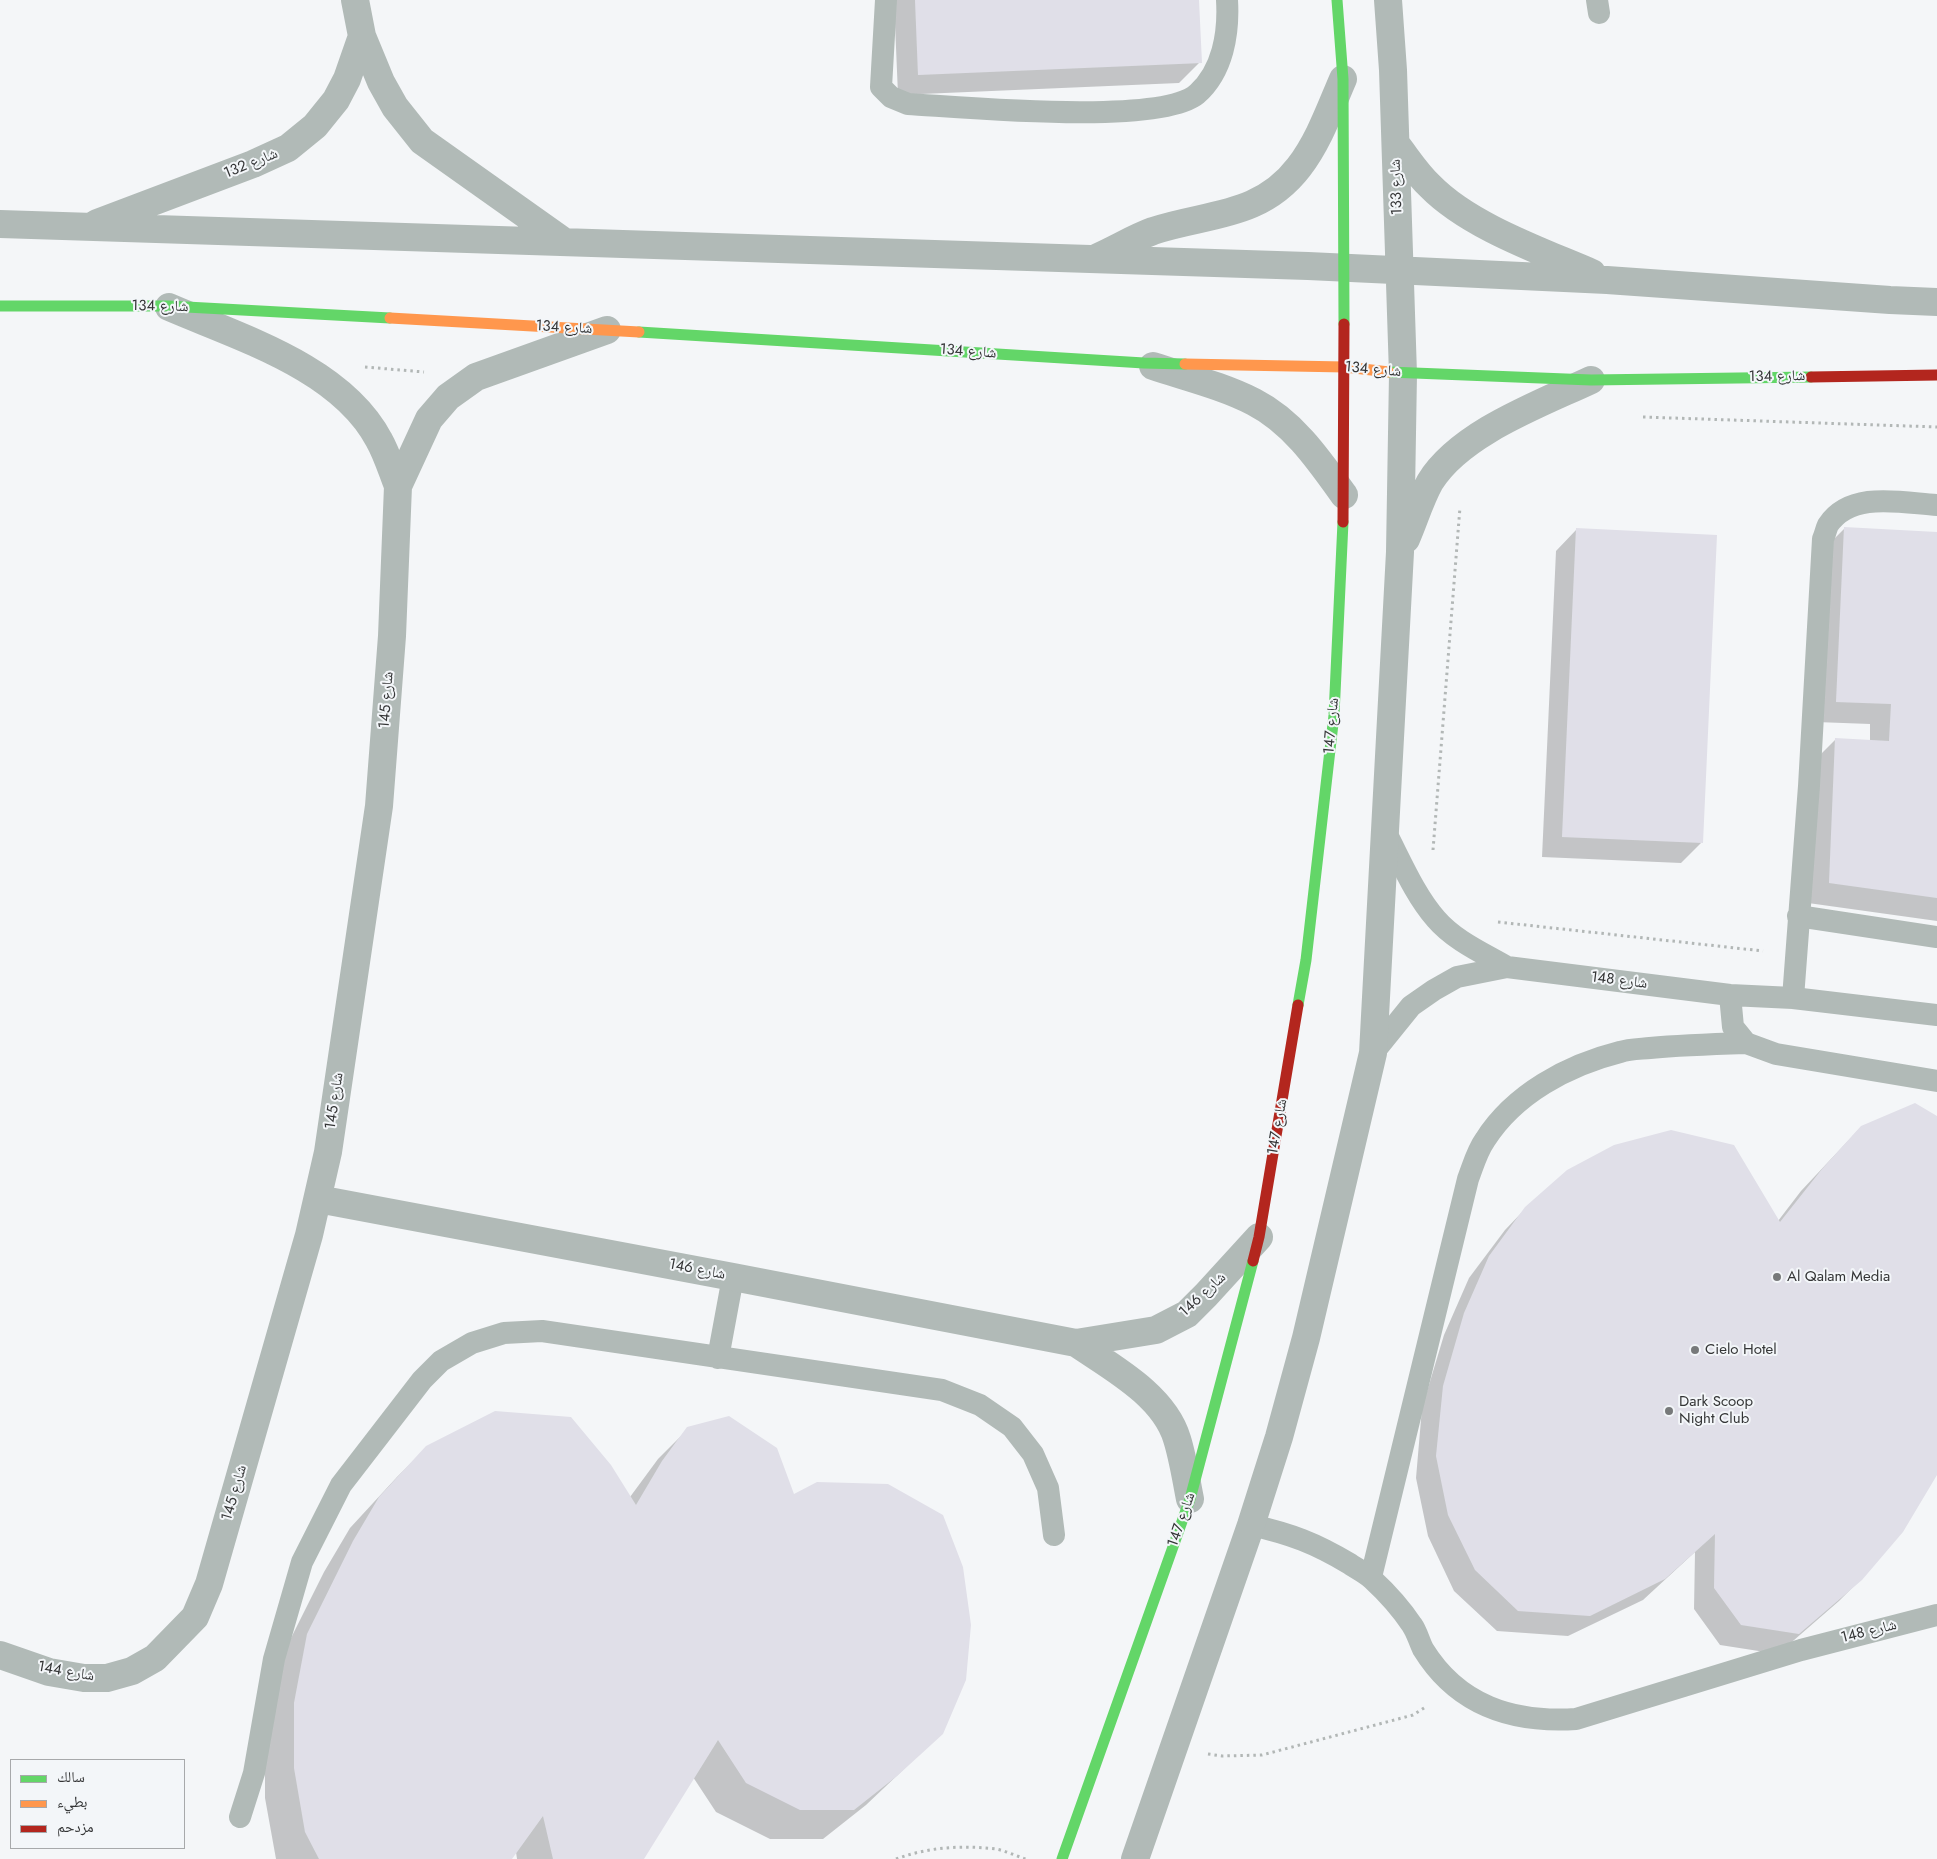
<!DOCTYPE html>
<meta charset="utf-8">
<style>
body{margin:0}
#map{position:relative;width:1937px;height:1859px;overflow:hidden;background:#f4f6f8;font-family:Jost,"Noto Naskh Arabic",sans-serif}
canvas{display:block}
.legend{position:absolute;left:10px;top:1759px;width:175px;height:90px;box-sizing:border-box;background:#f3f6f9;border:1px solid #a7a9ab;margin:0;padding:6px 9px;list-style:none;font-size:15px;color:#343536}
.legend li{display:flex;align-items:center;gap:10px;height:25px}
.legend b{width:25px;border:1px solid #a7a9ab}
</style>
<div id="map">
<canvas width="1937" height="1859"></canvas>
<ul class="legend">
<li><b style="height:6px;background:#63d668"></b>سالك</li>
<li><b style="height:6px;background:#ff974d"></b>بطيء</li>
<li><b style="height:6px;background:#b3261e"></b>مزدحم</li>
</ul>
</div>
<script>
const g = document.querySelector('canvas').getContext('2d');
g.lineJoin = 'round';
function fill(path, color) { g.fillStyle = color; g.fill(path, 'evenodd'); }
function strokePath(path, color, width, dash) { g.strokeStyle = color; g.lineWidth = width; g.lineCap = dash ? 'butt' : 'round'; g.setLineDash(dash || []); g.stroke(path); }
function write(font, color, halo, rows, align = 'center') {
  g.font = font + ' Jost,"Noto Naskh Arabic",sans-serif'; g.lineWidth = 4; g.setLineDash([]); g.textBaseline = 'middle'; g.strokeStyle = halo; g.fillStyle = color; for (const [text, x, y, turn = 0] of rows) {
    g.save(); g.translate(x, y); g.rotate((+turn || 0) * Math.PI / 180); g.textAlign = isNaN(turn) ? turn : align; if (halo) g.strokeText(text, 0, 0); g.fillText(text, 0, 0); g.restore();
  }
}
const shadow = new Path2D(`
 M894 0H1198L1200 62 1179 83 898 95Z
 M1845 528 1937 533V921L1808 903 1815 760 1836 739 1870 741V724L1816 722 1824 549Z
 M1576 530 1701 843 1681 863 1542 857 1556 551Z
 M1937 1117V1471L1861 1579 1839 1601 1778 1654 1720 1645 1694 1609 1695 1552 1643 1600 1568 1636 1497 1631 1454 1591 1428 1536 1416 1478 1422 1408 1444 1335 1469 1278 1505 1230 1526 1208 1778 1221 1801 1191 1861 1127Z
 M688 1429 793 1496 942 1733 866 1805 823 1839H770L716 1812 693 1777 642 1859H517L516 1852 511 1859H276L265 1798V1733L278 1664 324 1572 350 1528 397 1477 427 1447 630 1497 658 1459Z`);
const building = new Path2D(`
 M915 0H1199L1202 63 918 75Z
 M1844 527 1937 532V898L1829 883 1835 738 1889 741 1891 704 1836 702Z
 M1576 528 1717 535 1703 843 1562 837Z
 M1915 1103 1937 1116V1475L1903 1532 1862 1580 1799 1634 1741 1625 1714 1588 1715 1534 1665 1579 1590 1616 1518 1611 1475 1570 1448 1515 1436 1456 1443 1386 1464 1313 1489 1256 1525 1207 1567 1170 1614 1145 1671 1130 1734 1145 1780 1222 1822 1169 1861 1126Z
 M495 1411 571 1417 611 1465 636 1505 662 1461 687 1427 729 1416 777 1448 794 1494 817 1482 888 1484 943 1515 963 1567 971 1625 966 1680 943 1734 897 1776 854 1810H800L746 1783 718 1740 644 1859H553L543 1816 512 1859H319L305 1832 294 1768V1703L307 1634 353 1541 379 1497 426 1446Z`);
const path = new Path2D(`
 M365 367 424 372
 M1643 417 1937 427
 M1433 850 1460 507
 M1498 922 1763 951
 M1208 1754 1222 1756 1262 1755 1413 1715 1427 1706
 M896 1859C928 1847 962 1845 996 1849 1006 1851 1016 1856 1026 1859`);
const lane = new Path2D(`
 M886 0 881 87 891 97 908 104C962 107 1159 126 1197 94 1223 71 1229 33 1227 0
 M1597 0 1599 13
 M1384 829C1400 859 1414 894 1436 919 1455 941 1483 953 1507 967
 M1798 916 1937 937
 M1730 995 1733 1027 1746 1043 1776 1054 1937 1081
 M1793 998 1809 786 1823 539C1825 535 1826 529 1828 525 1851 490 1903 503 1937 505
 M1373 1053 1411 1006 1434 990 1457 977 1507 967 1730 995 1793 998 1937 1015
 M718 1358 733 1277
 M1251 1525C1291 1534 1315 1543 1350 1564 1357 1569 1366 1573 1372 1579 1385 1591 1402 1610 1412 1625 1417 1632 1419 1641 1423 1649 1458 1706 1513 1723 1576 1719L1801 1650 1937 1615
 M1371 1577 1468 1179C1473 1166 1477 1151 1485 1140 1514 1094 1568 1065 1620 1052 1629 1049 1640 1049 1650 1048 1682 1045 1714 1044 1746 1043
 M240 1817 254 1773 274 1659 302 1562 341 1485 422 1380 441 1361 472 1343 504 1333 542 1331 942 1390 980 1405 1012 1427 1033 1454 1048 1488 1054 1535`);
const street = new Path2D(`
 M355 0 362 36 381 82 395 107 422 141 563 241
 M1396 144C1407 158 1417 174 1430 186 1469 226 1541 251 1592 273
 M97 223 253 164 288 148 315 126 336 100 347 79 362 36
 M0 224 1308 266 1607 280 1890 300 1937 302
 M1098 257C1116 249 1134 238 1153 231 1207 213 1260 218 1299 167 1319 141 1330 109 1343 79
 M169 307C241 338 341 368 379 440 387 454 392 471 398 486
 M1153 366C1186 377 1223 386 1254 402 1293 422 1319 460 1344 495
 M1406 539C1414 521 1420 500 1430 482 1460 433 1540 404 1591 380
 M318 1199 733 1277 1076 1343 1156 1330 1187 1314 1206 1295 1259 1237
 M1076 1343C1111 1367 1164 1395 1177 1439 1183 1458 1186 1479 1190 1499
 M0 1655 49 1672 84 1678H107L132 1671 155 1658 195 1617 209 1584 309 1235 328 1152 379 806 392 636 398 486 429 419 448 397 476 377 607 330
 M1135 1859 1251 1525 1279 1437 1306 1338 1373 1053 1400 552 1403 374 1393 70 1388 0`);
const fast = new Path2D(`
 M1337 0 1343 79 1344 324
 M0 306H168L390 318
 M639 332 1144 363 1185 364
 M1389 372 1591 380 1811 377
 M1298 1005 1306 960 1334 715 1343 522
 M1062 1859 1190 1499 1253 1261`);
const slow = new Path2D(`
 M390 318 639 332
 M1185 364 1345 367 1389 372`);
const jam = new Path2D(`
 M1811 377 1937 375
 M1343 522 1344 324
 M1253 1261 1259 1237 1298 1005`);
const markers = [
 [1777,1277,5,"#77797a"],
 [1695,1350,5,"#77797a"],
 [1669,1411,5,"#77797a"]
];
const streetNames = [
 ["شارع 132",251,164,-22],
 ["شارع 133",1397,187,-92],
 ["شارع 134",160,307,1],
 ["شارع 134",564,328,3],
 ["شارع 134",968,352,4],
 ["شارع 134",1373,370,5],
 ["شارع 134",1777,377,-1],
 ["شارع 145",387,700,-86],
 ["شارع 147",1332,726,-85],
 ["شارع 148",1619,981,7],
 ["شارع 145",335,1101,-82],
 ["شارع 147",1278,1127,-80],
 ["شارع 146",697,1270,11],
 ["شارع 146",1203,1295,-43],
 ["شارع 145",235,1493,-74],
 ["شارع 147",1182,1520,-71],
 ["شارع 148",1869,1632,-14],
 ["شارع 144",66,1672,10]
];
const poiNames = [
 ["Al Qalam Media",1787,1277],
 ["Cielo Hotel",1705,1350],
 ["Dark Scoop",1679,1402],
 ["Night Club",1679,1419]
];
fill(shadow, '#0003');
fill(building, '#e0dfe8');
strokePath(path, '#b2b7b6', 3, [2.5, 4]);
strokePath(lane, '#b1bab7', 22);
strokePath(street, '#b1bab7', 28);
strokePath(fast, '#63d668', 11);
strokePath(slow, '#ff974d', 11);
strokePath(jam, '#b3261e', 11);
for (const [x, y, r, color] of markers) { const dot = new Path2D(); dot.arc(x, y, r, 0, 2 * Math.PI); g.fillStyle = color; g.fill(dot); strokePath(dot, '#f3f6f9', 2); }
write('15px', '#343536', '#f3f6f9', streetNames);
write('15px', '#343536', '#f3f6f9', poiNames, 'left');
</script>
